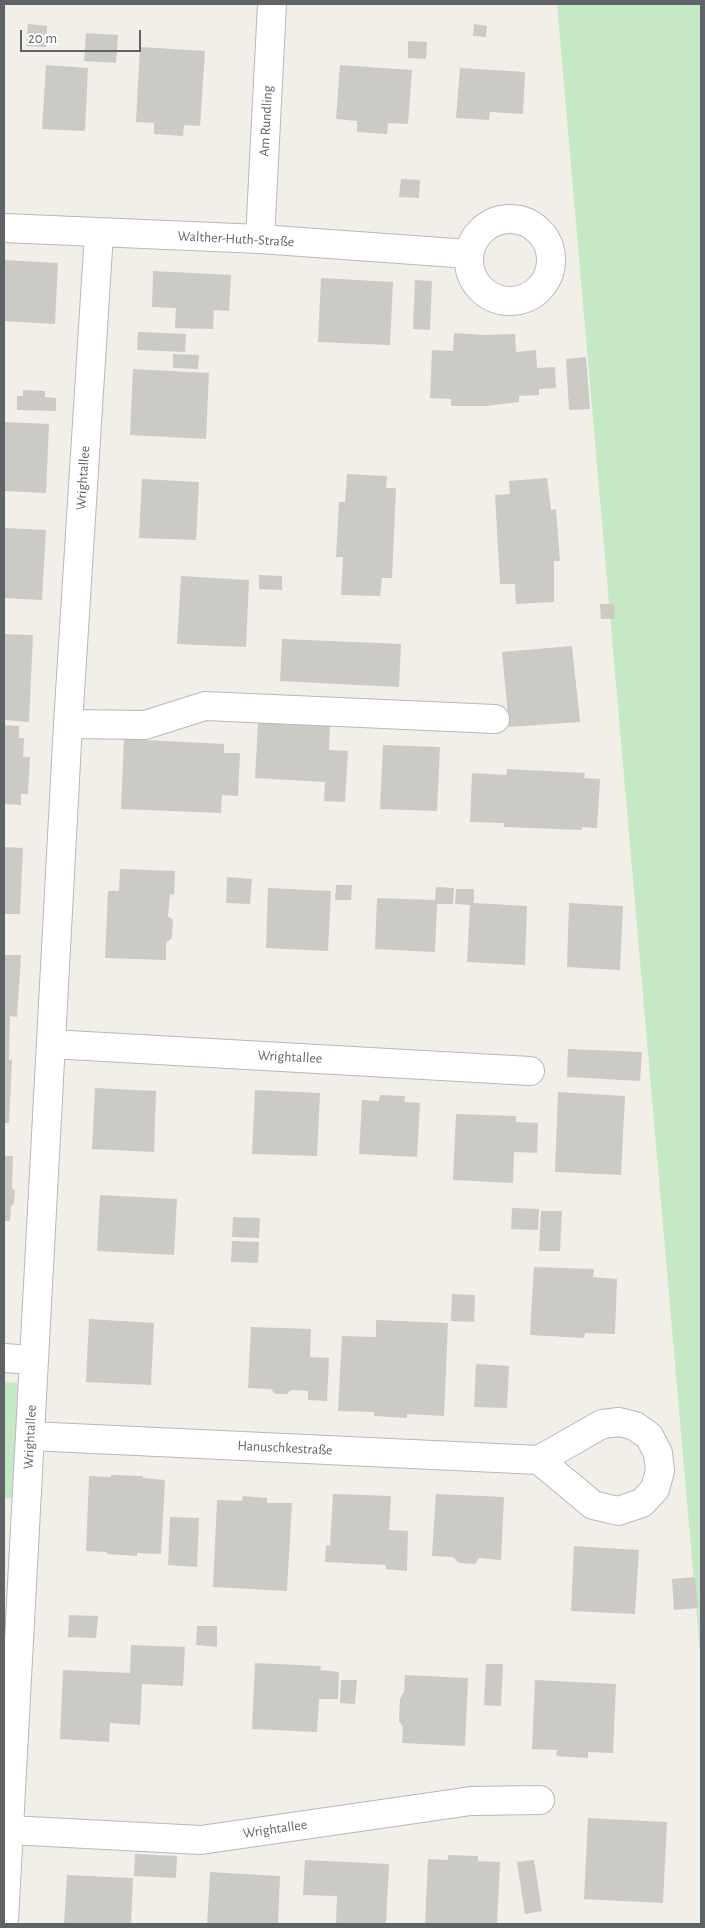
<!DOCTYPE html>
<meta charset="utf-8">
<style>
body{margin:0}
#map{position:relative;width:705px;height:1928px;overflow:hidden;background:#f1efe8;font-family:"Alegreya Sans",sans-serif}
canvas{display:block}
.frame{position:absolute;inset:0;border:5px solid #5f6368;pointer-events:none}
.scale{position:absolute;left:20px;top:30px;width:121px;height:22px;box-sizing:border-box;border:2px solid #5f6368;border-top:0;padding-left:6px;font-size:15px;line-height:18px;white-space:nowrap;color:#5f6368;-webkit-text-stroke:4px #fff;paint-order:stroke}
</style>
<div id="map">
<canvas width="705" height="1928"></canvas>
<div class="frame"></div>
<div class="scale">20 m</div>
</div>
<script>
const g = document.querySelector('canvas').getContext('2d');
g.lineJoin = 'round';
function fill(path, color) { g.fillStyle = color; g.fill(path, 'evenodd'); }
function strokePath(path, color, width, dash) { g.strokeStyle = color; g.lineWidth = width; g.lineCap = dash ? 'butt' : 'round'; g.setLineDash(dash || []); g.stroke(path); }
function write(font, color, halo, rows, align = 'center') {
  g.font = font + ' "Alegreya Sans",sans-serif'; g.lineWidth = 4; g.setLineDash([]); g.textBaseline = 'middle'; g.strokeStyle = halo; g.fillStyle = color; for (const [text, x, y, turn = 0] of rows) {
    g.save(); g.translate(x, y); g.rotate((+turn || 0) * Math.PI / 180); g.textAlign = isNaN(turn) ? turn : align; if (halo) g.strokeText(text, 0, 0); g.fillText(text, 0, 0); g.restore();
  }
}
const green = new Path2D(`
 M557 4H701V1663Z
 M4 1382 17 1383 15 1498H4Z`);
const building = new Path2D(`
 M28 24 47 26 46 47 26 46Z
 M474 24 487 26 486 37 473 36Z
 M86 33 118 35 116 63 84 61Z
 M408 41 427 42 426 59 408 58Z
 M140 47 205 51 200 126 184 125 183 136 154 134V123L136 122Z
 M46 65 88 68 85 131 42 129Z
 M340 65 412 70 408 124 388 123 387 134 357 132V121L336 119Z
 M460 68 525 72 523 114 490 112 489 120 456 118Z
 M401 179 420 180 419 198 399 197Z
 M4 260 58 263 55 324 4 321Z
 M153 271 231 275 229 311 214 310 213 329 175 328 176 308 152 307Z
 M321 278 393 282 390 345 318 342Z
 M415 280 432 281 430 330 413 329Z
 M138 332 186 334 185 352 137 350Z
 M454 333 485 335 515 334 516 352 536 350 537 368 555 367 556 388 539 389V395L519 396V402L486 406H451V399L430 398 432 350 453 351Z
 M173 354 199 355 198 369 173 368Z
 M586 357 590 409 569 410 566 359Z
 M133 369 209 373 206 439 130 435Z
 M23 390 45 391V397L56 398V411L17 410V396H23Z
 M4 422 49 424 46 493 4 491Z
 M347 474 387 476 386 488H396L392 578H382L380 596 341 595 343 557H336L339 502H345Z
 M547 478 551 510 556 509 560 561H554V602L516 604 515 584H500L495 495 510 494 509 481Z
 M142 479 199 482 196 540 139 538Z
 M4 528 46 530 42 600 4 598Z
 M259 575 282 576V590L259 589Z
 M181 576 249 580 246 647 177 644Z
 M600 604H614L615 619H601Z
 M4 634 33 635 29 722 4 720Z
 M282 639 401 644 399 687 280 681Z
 M572 646 580 722 509 727 502 652Z
 M258 723 330 726 329 750 348 751 345 802 324 801 325 782 255 778Z
 M4 725 19 726V738H24L23 757H30L28 794H21V805L4 804Z
 M124 739 224 744V753H240L238 796 222 795 221 813 121 809Z
 M383 745 440 747 437 811 380 809Z
 M507 769 585 773 584 778 600 779 597 828 582 827V830L504 827V823L470 822 472 773 506 775Z
 M4 847 23 848 20 914H4Z
 M120 869 175 871 174 895 170 894 168 916 173 920 172 938 166 943V960L105 958 108 891H119Z
 M227 877 252 879 250 904 226 903Z
 M336 885H352L351 900H335Z
 M436 887 454 888 453 904H437L435 952 375 949 377 898 435 900Z
 M268 888 331 891 328 951 266 948Z
 M456 889H474V903L527 906 525 965 467 962 470 905 455 904Z
 M569 903 623 906 620 970 567 967Z
 M4 955H21L17 1017 10 1016 9 1060H12L9 1123H4Z
 M568 1049 642 1052 640 1081 567 1077Z
 M95 1088 156 1091 154 1152 92 1149Z
 M255 1090 320 1093 317 1156 252 1154Z
 M558 1092 625 1096 621 1175 555 1172Z
 M380 1095 405 1096 404 1102 420 1103 417 1157 359 1154 362 1100 379 1101Z
 M456 1114 516 1116V1122L538 1123 537 1153 514 1152 513 1183 453 1180Z
 M4 1156H13L12 1188 15 1191 14 1204 11 1206 10 1221H4Z
 M100 1195 177 1199 174 1255 97 1251Z
 M512 1208 539 1209 538 1230 511 1229Z
 M541 1211H562L560 1251H539Z
 M233 1217 260 1218 259 1238 232 1237Z
 M232 1241 259 1242 258 1263 231 1262Z
 M534 1267 594 1269 593 1277 617 1279 615 1334 585 1333 584 1338 530 1335Z
 M452 1294 475 1295 474 1322 451 1321Z
 M89 1319 154 1323 151 1385 86 1382Z
 M376 1320 448 1323 444 1416 407 1414V1418L374 1416V1412L338 1411 342 1336 376 1337Z
 M251 1327 311 1329 310 1357 329 1358 327 1401 308 1400V1391L291 1390 287 1394H275L271 1389 248 1388Z
 M476 1364 509 1366 507 1408 474 1407Z
 M111 1475 143 1476V1478L165 1480 161 1554 137 1553V1556L107 1554V1552L86 1551 89 1476 111 1477Z
 M333 1494 391 1496 389 1530 408 1531 407 1571 386 1569V1565L325 1562 326 1545 330 1546Z
 M436 1494 504 1497 501 1560 479 1558 475 1564 459 1563 453 1557 432 1556Z
 M243 1496 267 1498V1503H292L287 1591 213 1587 217 1500 242 1501Z
 M170 1517 199 1518 197 1567 168 1565Z
 M574 1546 639 1550 635 1614 571 1611Z
 M695 1577 698 1608 674 1610 672 1579Z
 M69 1615 98 1616 96 1638 68 1637Z
 M197 1626H217V1647L196 1645Z
 M131 1645 185 1647 183 1686 142 1684 140 1725 110 1723 109 1742 60 1739 63 1670 130 1673Z
 M255 1663 321 1666 320 1670 339 1672 338 1699H319L317 1732 252 1729Z
 M486 1664H503L501 1706 484 1705Z
 M405 1675 468 1678 465 1746 402 1743 403 1727 399 1721 400 1699 404 1692Z
 M341 1680H357L355 1704 340 1703Z
 M535 1680 616 1684 613 1753 588 1752V1758L556 1756 557 1750 532 1749Z
 M588 1818 667 1822 663 1903 584 1899Z
 M135 1854 177 1856 176 1878 134 1876Z
 M448 1855 478 1856V1861L500 1862 497 1924H425L428 1859 448 1860Z
 M305 1860 389 1864 386 1924H336L337 1896 303 1895Z
 M534 1860 542 1911 525 1914 517 1862Z
 M210 1872 280 1876 278 1924H207Z
 M67 1875 133 1878 131 1924H64Z`);
const minor = new Path2D(`
 M469 260a41 41 0 1 1 82 0a41 41 0 1 1-82 0Z
 M4 228 260 239 469 254
 M260 239 272 4
 M68 724 145 725 205 706 495 719
 M51 1044 530 1071
 M4 1358 34 1360
 M30 1436 539 1460 602 1424 619 1422 635 1426 649 1436 658 1453 660 1471 655 1489 642 1503 618 1511 593 1505 539 1460
 M9 1830 201 1840 471 1801 540 1800
 M4 1921 68 724 99 233`);
const streetNames = [
 ["Am Rundling",266,121,-87],
 ["Walther-Huth-Straße",236,239,3],
 ["Wrightallee",83,478,-86],
 ["Wrightallee",290,1057,3],
 ["Wrightallee",30,1437,-87],
 ["Hanuschkestraße",285,1448,3],
 ["Wrightallee",275,1829,-8]
];
fill(green, '#c5e8c5');
fill(building, '#cccac5');
strokePath(minor, '#b5b8bc', 30);
strokePath(minor, '#fff', 28);
write('14px', '#5f6368', '#fff', streetNames);
</script>
